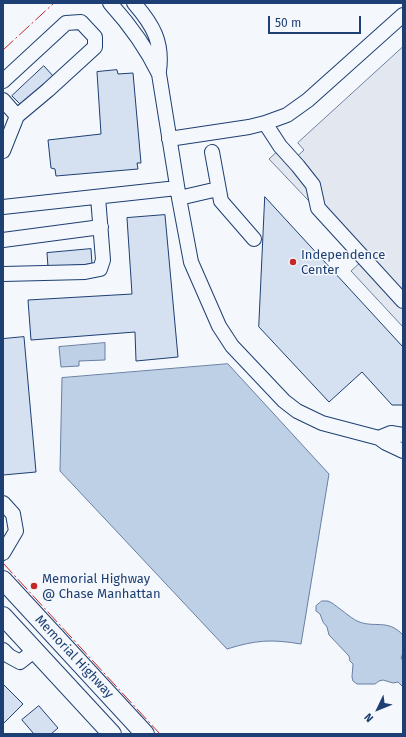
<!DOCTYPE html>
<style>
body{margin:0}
#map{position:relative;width:406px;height:737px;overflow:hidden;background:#f4f7fb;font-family:"Fira Sans",sans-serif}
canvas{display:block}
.frame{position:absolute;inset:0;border:4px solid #1d3f73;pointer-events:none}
.north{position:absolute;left:358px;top:689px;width:40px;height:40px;-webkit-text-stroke:3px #f4f7fb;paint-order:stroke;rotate:227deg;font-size:11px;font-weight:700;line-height:16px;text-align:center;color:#1d3f73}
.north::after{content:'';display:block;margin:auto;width:14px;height:18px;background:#1d3f73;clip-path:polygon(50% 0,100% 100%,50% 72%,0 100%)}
.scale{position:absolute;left:268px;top:16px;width:93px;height:18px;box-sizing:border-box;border:2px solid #1d3f73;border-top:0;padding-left:5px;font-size:12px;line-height:14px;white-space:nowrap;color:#1d3f73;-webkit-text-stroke:3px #f4f7fb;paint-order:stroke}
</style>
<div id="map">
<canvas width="406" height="737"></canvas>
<div class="frame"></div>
<div class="north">N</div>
<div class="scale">50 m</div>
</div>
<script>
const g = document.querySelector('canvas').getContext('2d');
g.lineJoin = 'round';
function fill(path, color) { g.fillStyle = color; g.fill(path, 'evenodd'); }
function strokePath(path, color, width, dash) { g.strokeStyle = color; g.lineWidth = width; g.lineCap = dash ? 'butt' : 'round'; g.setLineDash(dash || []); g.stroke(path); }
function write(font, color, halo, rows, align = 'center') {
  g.font = font + ' "Fira Sans",sans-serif'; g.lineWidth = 3; g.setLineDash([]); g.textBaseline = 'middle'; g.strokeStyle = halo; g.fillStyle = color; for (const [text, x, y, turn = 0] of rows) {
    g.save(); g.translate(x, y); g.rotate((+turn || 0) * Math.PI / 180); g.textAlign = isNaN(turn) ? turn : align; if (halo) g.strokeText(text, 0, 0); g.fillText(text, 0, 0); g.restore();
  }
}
const parking = new Path2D(`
 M403 47V327L351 271 364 259 269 159 281 148 293 160 304 150 298 143Z`);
const water = new Path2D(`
 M105 343V360L79 361V366L61 367 59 347Z
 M228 364 329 474 301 644C271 639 256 640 227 649L60 471 62 378Z
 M322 601H328L332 603C338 607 351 618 357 621 375 629 387 618 403 635V653L401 658 403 661V687L398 682 393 683 383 680 379 681 375 684H357L353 681 352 677 353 664 350 661 349 656 329 635 327 627 323 622 320 614 316 611V606Z`);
const building = new Path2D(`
 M44 66 54 77 22 106 12 96Z
 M117 70 118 74 133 73 141 163H137L138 169 56 176 55 169 51 168 48 140 101 134 97 72Z
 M265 197 403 347V405H392L362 372 329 402 259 327Z
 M165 215 178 357 136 361 135 332 31 340 28 300 132 294 127 218Z
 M91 249 92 264 48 267 47 253Z
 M24 337 36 472 3 475V339Z
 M3 684 23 704 3 724Z
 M39 706 58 728 51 734H34L22 720Z`);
const minor = new Path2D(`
 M110 3C130 25 146 47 159 74L179 198 191 262 219 326 232 346 284 401 297 411 322 423 379 438 386 443 403 451
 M134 3C153 25 163 42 159 71
 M3 81 66 23 81 22 95 37V47L48 90 17 116 3 151
 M3 100 17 116
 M265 123 280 146 298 166 313 185 318 208 403 301
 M169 139 249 127 265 123 287 115 308 100 403 15
 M212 152 221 201 254 239
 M179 198 218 189
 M3 207 177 188
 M3 240 101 227
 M3 274 85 272 100 269 103 260 98 197
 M379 438 391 433 403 435
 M3 503 13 514 16 531 3 553
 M3 650 9 656 20 662 35 650`);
const major = new Path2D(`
 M3 580 145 734
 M3 616 112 734`);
const power = new Path2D(`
 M3 50 54 3
 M3 563 160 734`);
const markers = [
 [293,262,4,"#c62828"],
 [34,586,4,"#c62828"]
];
const poiNames = [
 ["Independence",301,255],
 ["Center",301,270],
 ["Memorial Highway",42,579],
 ["@ Chase Manhattan",42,594]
];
const streetNames = [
 ["Memorial Highway",74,657,47]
];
fill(parking, '#e3e8f0');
strokePath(parking, '#687fa3', 1);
fill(water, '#bed0e5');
strokePath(water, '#687fa3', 1);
fill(building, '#d5e0f0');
strokePath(building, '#1d3f73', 1);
strokePath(minor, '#1d3f73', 16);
strokePath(major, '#1d3f73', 20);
strokePath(minor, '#f4f7fb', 14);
strokePath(major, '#f4f7fb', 18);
strokePath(power, '#c62828', 1, [14, 3, 2, 3]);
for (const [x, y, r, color] of markers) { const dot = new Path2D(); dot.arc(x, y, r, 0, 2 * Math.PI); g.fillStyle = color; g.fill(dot); strokePath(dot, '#f4f7fb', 1.5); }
write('13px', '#1d3f73', '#f4f7fb', poiNames, 'left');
write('13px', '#1d3f73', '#f4f7fb', streetNames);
</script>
